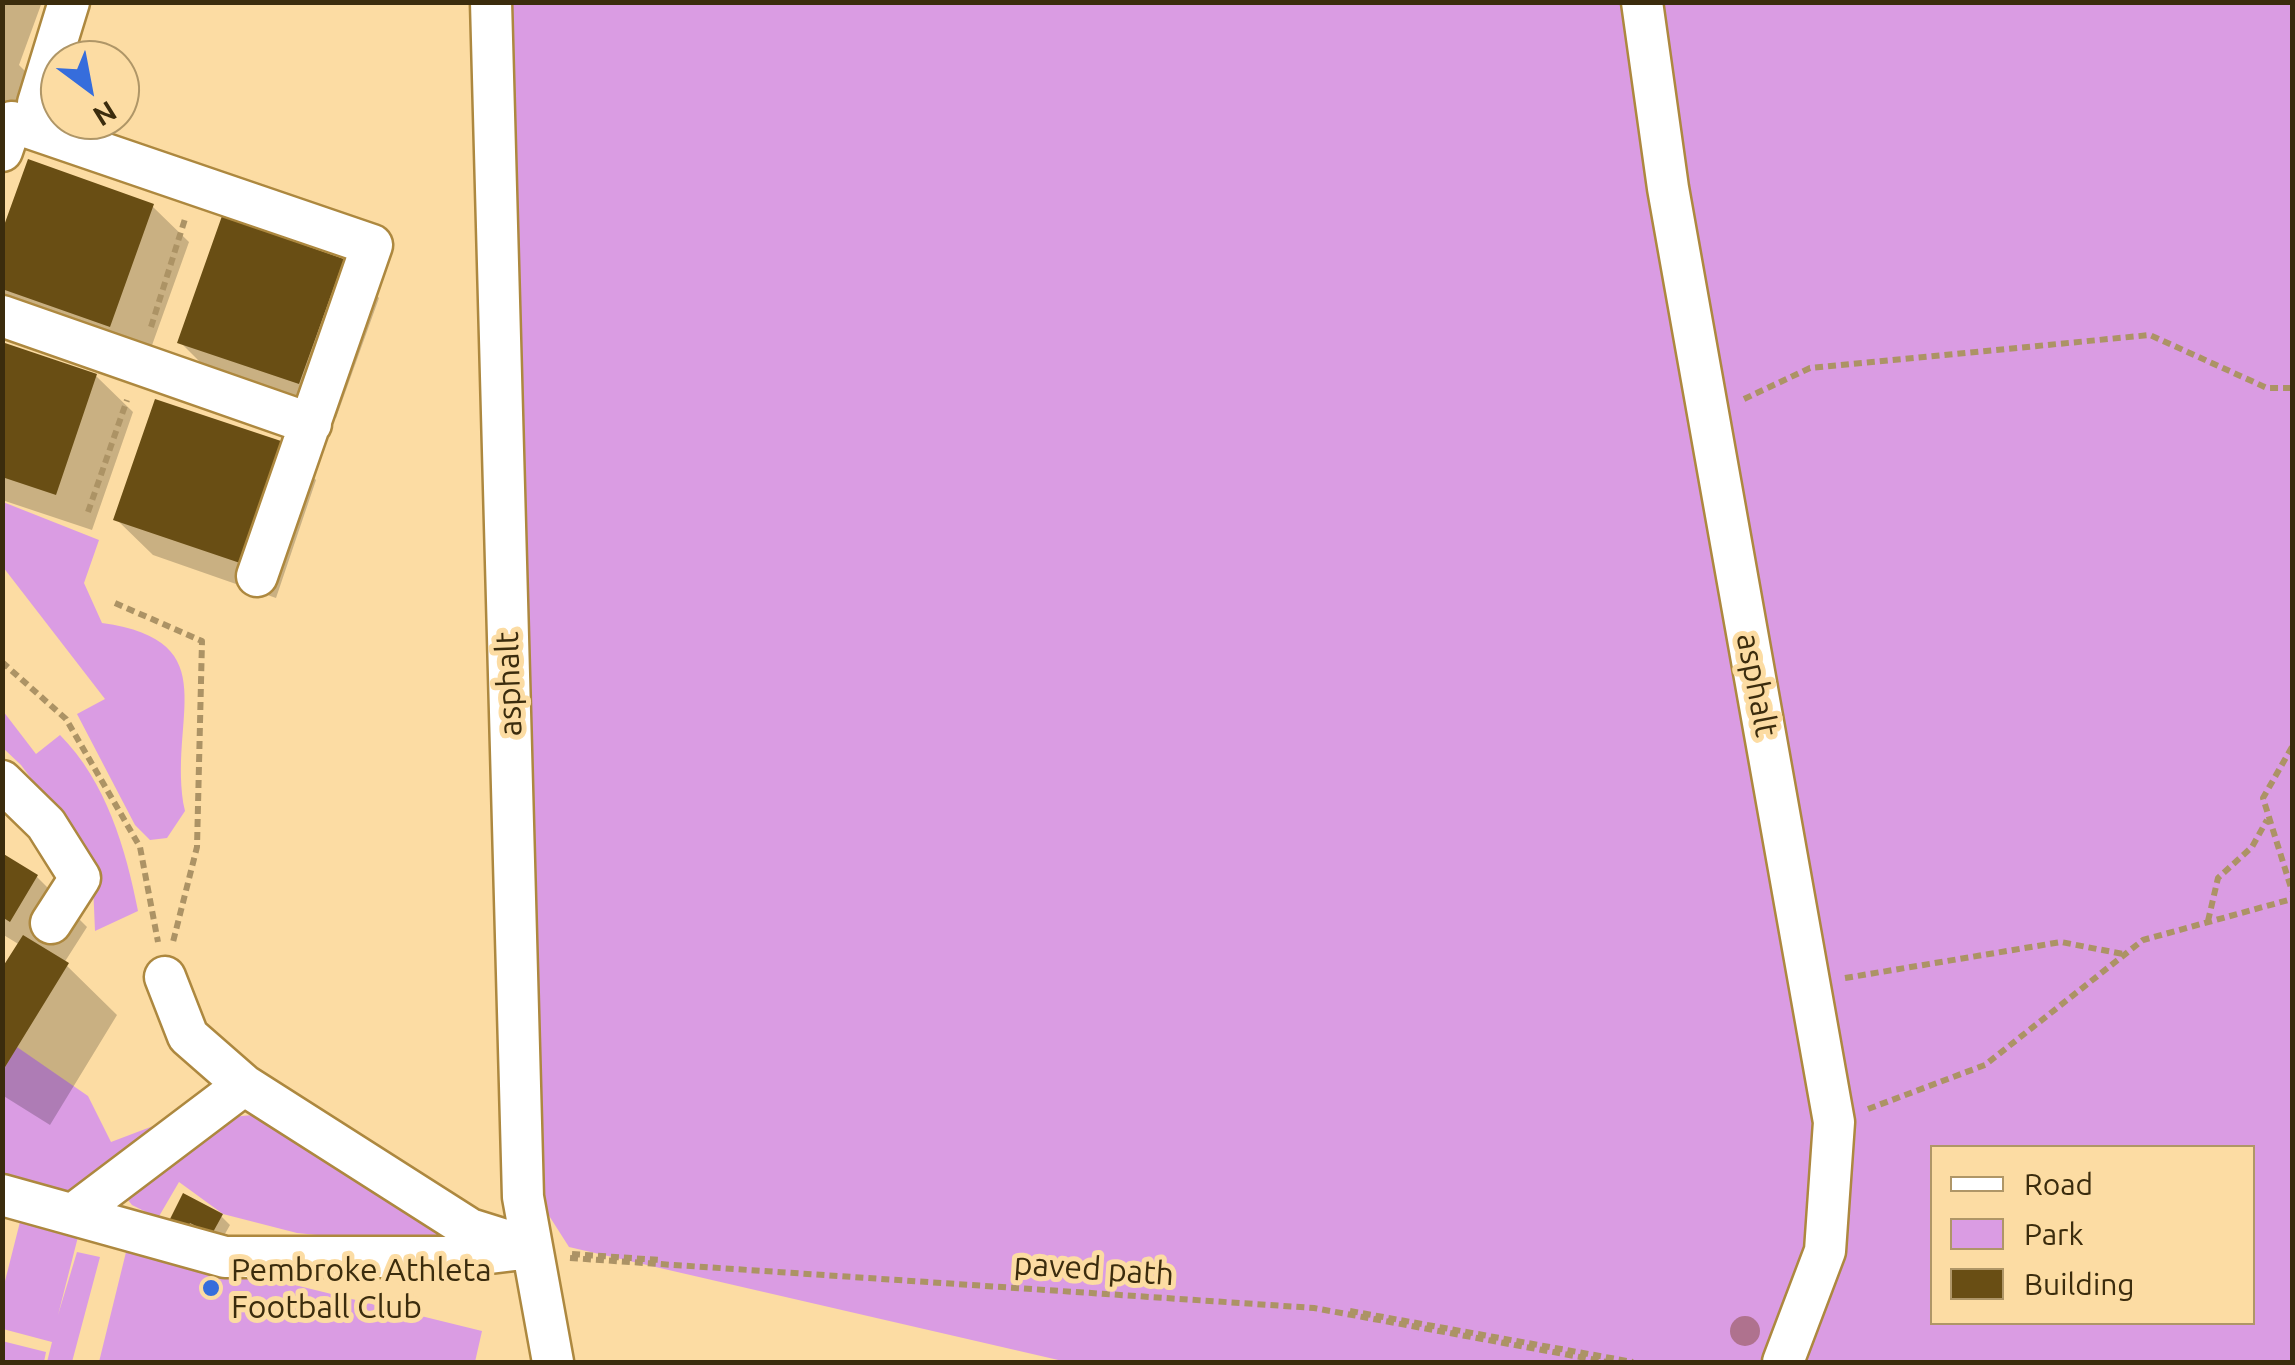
<!DOCTYPE html>
<style>
body{margin:0}
#map{position:relative;width:2295px;height:1365px;overflow:hidden;background:#fcdca3;font-family:Ubuntu,sans-serif}
canvas{display:block}
.frame{position:absolute;inset:0;border:5px solid #3b2c0d;pointer-events:none}
.legend{position:absolute;left:1930px;top:1145px;width:325px;height:180px;box-sizing:border-box;background:#fcdca3;border:2px solid #af9667;margin:0;padding:12px 18px;list-style:none;font-size:30px;color:#3b2c0d}
.legend li{display:flex;align-items:center;gap:20px;height:50px}
.legend b{width:50px;border:2px solid #af9667}
.north{position:absolute;left:40px;top:40px;width:100px;height:100px;box-sizing:border-box;background:#fcdca3;border:2px solid #af9667;border-radius:50%;rotate:148deg;font-size:28px;font-weight:700;line-height:40px;text-align:center;color:#3b2c0d}
.north::after{content:'';display:block;margin:auto;width:35px;height:45px;background:#366ddc;clip-path:polygon(50% 0,100% 100%,50% 72%,0 100%)}
</style>
<div id="map">
<canvas width="2295" height="1365"></canvas>
<div class="frame"></div>
<ul class="legend">
<li><b style="height:12px;background:#fff"></b>Road</li>
<li><b style="height:28px;background:#da9ce3"></b>Park</li>
<li><b style="height:28px;background:#694e14"></b>Building</li>
</ul>
<div class="north">N</div>
</div>
<script>
const g = document.querySelector('canvas').getContext('2d');
g.lineJoin = 'round';
function fill(path, color) { g.fillStyle = color; g.fill(path, 'evenodd'); }
function strokePath(path, color, width, dash) { g.strokeStyle = color; g.lineWidth = width; g.lineCap = dash ? 'butt' : 'round'; g.setLineDash(dash || []); g.stroke(path); }
function write(font, color, halo, rows, align = 'center') {
  g.font = font + ' Ubuntu,sans-serif'; g.lineWidth = 10; g.setLineDash([]); g.textBaseline = 'middle'; g.strokeStyle = halo; g.fillStyle = color; for (const [text, x, y, turn = 0] of rows) {
    g.save(); g.translate(x, y); g.rotate((+turn || 0) * Math.PI / 180); g.textAlign = isNaN(turn) ? turn : align; if (halo) g.strokeText(text, 0, 0); g.fillText(text, 0, 0); g.restore();
  }
}
const green = new Path2D(`
 M510 3H2292V1362H1067L569 1247 539 1200ZM1932 1148H2252V1322H1932Z
 M3 502 99 540 84 583 102 623C230 641 166 719 185 811L167 838 150 840 135 825 77 714 105 699 3 567Z
 M3 711 36 754 60 735C106 781 126 849 138 911L95 931 92 860 21 765 3 748Z
 M17 1047 88 1096 111 1142 177 1117 59 1199 3 1183 2 1072Z
 M253 1115 452 1235 437 1247 297 1233 223 1214 179 1182 158 1218 132 1205 119 1189 209 1119Z
 M22 1214 80 1229 58 1315 77 1252 100 1257 72 1362H47L52 1342 3 1329V1289Z
 M128 1244 482 1331 475 1362H99Z
 M2 1341 46 1352 44 1362H3Z`);
const shadow = new Path2D(`
 M2 2H42L19 65 34 80 22 114 2 112Z
 M152 206 189 242 146 362 2 298V238Z
 M343 261 379 298 336 418 216 378 180 342Z
 M2 344 96 376 133 412 92 530 2 500Z
 M280 444 316 480 276 598 153 555 116 519Z
 M2 856 37 877 87 927 64 963 117 1015 50 1125 2 1095V973L20 945 2 934Z
 M221 1216 230 1225 221 1241 170 1224Z`);
const building = new Path2D(`
 M28 159 154 204 110 327 2 289V231Z
 M222 216 344 259 299 384 177 343Z
 M2 342 97 374 56 495 2 477Z
 M155 399 281 441 240 563 113 520Z
 M2 853 38 875 10 922 2 917Z
 M23 935 69 963 2 1072V968Z
 M183 1193 223 1214 212 1234 190 1223 185 1233 167 1225Z`);
const path = new Path2D(`
 M151 327 185 219
 M1744 399 1810 368 2150 335 2267 388H2292
 M88 512 127 400
 M115 603 202 641 197 847 173 942
 M2 662 66 719 140 847 158 942
 M2292 747 2263 798 2292 891
 M2208 921 2218 878 2252 847 2267 820
 M1845 978 2061 942 2123 954
 M1868 1109 1985 1065 2143 940 2292 899
 M572 1254 660 1260
 M570 1258 1314 1308 1607 1362
 M1350 1311 1633 1362`);
const minor = new Path2D(`
 M491 2 523 1197 553 1362
 M1642 2 1668 188 1834 1122 1825 1251 1783 1362
 M38 103 69 2
 M2 151 12 122 372 245 257 576
 M2 316 311 424
 M2 781 46 824 80 878 51 923
 M165 977 188 1036 244 1085 470 1229 518 1244
 M2 1195 225 1257H457L531 1248
 M76 1212 244 1085`);
const trees = [
 [1745,1331]
];
const markers = [
 [211,1288,10,"#366ddc"]
];
const streetNames = [
 ["asphalt",509,684,-92],
 ["asphalt",1757,685,79],
 ["paved path",1094,1269,4]
];
const poiNames = [
 ["Pembroke Athleta",231,1270],
 ["Football Club",231,1307]
];
fill(green, '#da9ce3');
fill(shadow, '#0003');
fill(building, '#694e14');
strokePath(minor, '#ad883f', 45);
strokePath(path, '#ac9365', 6, [8, 5]);
strokePath(minor, '#fff', 40);
g.fillStyle = '#af728e';
for (const [x, y] of trees) { g.beginPath(); g.arc(x, y, 15, 0, 2 * Math.PI); g.fill(); }
for (const [x, y, r, color] of markers) { const dot = new Path2D(); dot.arc(x, y, r, 0, 2 * Math.PI); g.fillStyle = color; g.fill(dot); strokePath(dot, '#fcdca3', 4); }
write('32px', '#3b2c0d', '#fcdca3', streetNames);
write('32px', '#3b2c0d', '#fcdca3', poiNames, 'left');
</script>
